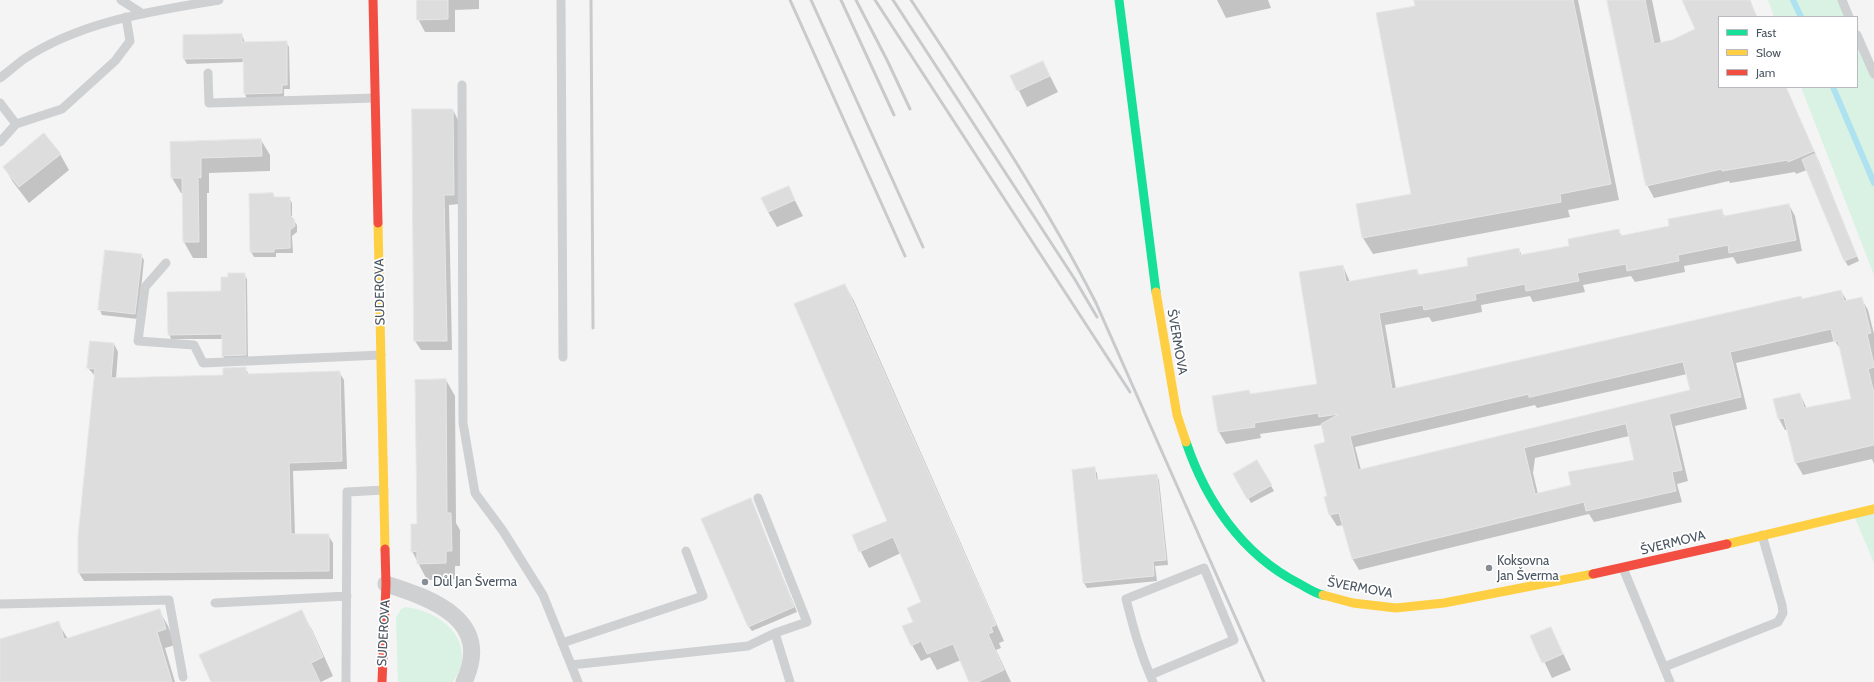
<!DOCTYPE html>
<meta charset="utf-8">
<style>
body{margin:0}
#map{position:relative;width:1874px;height:682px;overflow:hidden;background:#f4f4f4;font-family:Cabin,sans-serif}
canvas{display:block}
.legend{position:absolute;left:1718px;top:16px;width:140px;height:72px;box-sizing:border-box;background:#fff;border:1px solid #b7bbc0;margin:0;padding:5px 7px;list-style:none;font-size:12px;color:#4a5661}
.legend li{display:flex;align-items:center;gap:8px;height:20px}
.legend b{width:20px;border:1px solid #b7bbc0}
</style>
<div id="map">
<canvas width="1874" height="682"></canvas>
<ul class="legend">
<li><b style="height:5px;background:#16e098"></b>Fast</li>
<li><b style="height:5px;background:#ffcf43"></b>Slow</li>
<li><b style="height:5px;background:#f24e42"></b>Jam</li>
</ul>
</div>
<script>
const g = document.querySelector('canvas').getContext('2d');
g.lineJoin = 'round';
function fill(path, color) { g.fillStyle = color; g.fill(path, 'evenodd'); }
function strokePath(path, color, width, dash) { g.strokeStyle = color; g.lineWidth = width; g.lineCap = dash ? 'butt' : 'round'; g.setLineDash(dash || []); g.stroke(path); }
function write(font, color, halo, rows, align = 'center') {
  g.font = font + ' Cabin,sans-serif'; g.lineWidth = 3.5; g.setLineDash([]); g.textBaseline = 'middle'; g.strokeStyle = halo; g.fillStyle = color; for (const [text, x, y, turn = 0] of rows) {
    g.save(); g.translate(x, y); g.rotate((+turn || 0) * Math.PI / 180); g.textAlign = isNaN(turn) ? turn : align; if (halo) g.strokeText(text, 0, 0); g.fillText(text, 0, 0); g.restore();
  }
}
const green = new Path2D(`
 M1768 0H1840L1847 17H1774Z
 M1857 38 1874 76V275L1801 87H1857Z
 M1874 512V563L1853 513Z
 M405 607C443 611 480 644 453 682H398L396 618 401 609Z`);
const shadow = new Path2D(`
 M418 0H479V9L455 10V32H425L418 19Z
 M1217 0H1268L1271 8 1226 18Z
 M1415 0H1578L1619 200 1568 210 1570 217 1373 254 1363 238 1357 205 1412 195Z
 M1609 0H1652L1661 43 1710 34 1683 0H1750L1757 17H1719V87H1786L1820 164 1859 261 1848 266 1845 261 1807 170 1796 174 1795 172 1730 183 1729 181 1654 198 1647 185Z
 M242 35 245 43 286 42 289 47 290 89H284V98L247 99 245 94 244 62 187 64 184 59Z
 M1043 62 1058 92 1027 107 1012 77Z
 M453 110 458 120 459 204 449 205 452 350H421L415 341Z
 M261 140 270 155V171L209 173V193H207V258H193L184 242 183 193H181L172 178 171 143Z
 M60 154 69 170 29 203 13 182 4 167Z
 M788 187 803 216 777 227 768 212Z
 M273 194 275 198H289L292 203V218L297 225V232L292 236 293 253H276V257H254L251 252 250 195Z
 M1789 205 1795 216 1802 251 1737 264 1733 257 1684 266 1685 272 1635 282 1631 276 1583 285 1585 292 1533 302 1530 296 1481 305 1482 312 1432 322 1429 317 1385 325 1396 389 1841 291 1847 301 1861 298 1868 310 1874 334V464L1872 459 1803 475 1796 463 1788 430H1785L1779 419 1800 394 1807 409 1853 400 1842 352 1835 341 1736 363 1747 409 1675 426 1688 481 1677 484 1682 502 1594 522 1589 514 1359 570 1352 558 1343 525 1337 526 1330 515 1327 443 1322 425 1260 434 1261 438 1226 444 1219 432 1213 397 1249 391 1251 395 1319 385 1343 266 1350 282 1416 270 1420 276 1469 267 1519 249 1522 256 1570 247 1618 230 1622 236 1670 227 1721 210 1725 217ZM1687 374 1691 390 1361 470 1355 447 1535 405 1537 408ZM1629 436 1635 461 1572 486 1538 494 1533 473 1535 458Z
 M141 255 144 260 138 319 102 315 100 310Z
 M244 274 247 279 248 360 226 361 223 356V339H171L169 334Z
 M845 285 854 301 1004 641 999 643 1001 648 996 650 1011 682H970L961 660 937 670 930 657 921 661 912 645 914 622 923 602 901 553 869 568 853 536 888 521Z
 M114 344 118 352 116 379 224 376 245 368 249 375 339 372 344 380 347 469 293 471 295 535H328L333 543V579L84 581 79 573 95 376 88 368Z
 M446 380 455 396 456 523 460 530V566H455V579L427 580 412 551Z
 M1257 462 1274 491 1251 503 1234 475Z
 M1094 468 1097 473 1098 481 1157 475 1159 480 1168 565 1155 566 1157 581 1087 588 1084 583 1073 471Z
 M753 504 797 612 752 631 749 627Z
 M159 610 168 626 175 645 165 648 175 682H0V640L58 623 68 639Z
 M302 612 312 630 333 676 321 682H212Z
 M1551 628 1571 670 1552 678 1532 636Z`);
const stream = new Path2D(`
 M1793 0 1801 17
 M1833 87 1874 183`);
const building = new Path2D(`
 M417 0H448V19L417 20Z
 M1414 0H1573L1611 184 1560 194 1561 202 1362 238 1356 204 1411 194 1376 13 1415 6Z
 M1607 0H1645L1654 44 1672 40 1695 29 1682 0H1749L1757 17H1719V87H1786L1814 151 1788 162V160L1722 171V169L1646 186Z
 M242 34V42L287 41V85H282V93L244 94 243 58 183 59V35Z
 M1043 61 1050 76 1017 91 1010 76Z
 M412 109H453L454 195H444L447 341H414Z
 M44 133 61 154 19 187 3 167Z
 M261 139 262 156 201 158V178L198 177 199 242H183L182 178H171L170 142Z
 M1815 154 1857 256 1844 261 1802 160Z
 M789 186 795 200 768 212 761 198Z
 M273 193 274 197H290V215L294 219 295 226 290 230V248L274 249V252H250L249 194Z
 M1789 204 1796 240 1729 253 1728 245 1678 255 1679 261 1627 271 1626 264 1577 273 1579 281 1526 291 1525 284 1475 294 1476 300 1424 310 1423 305 1379 313 1392 389 1801 296 1802 299 1841 290 1844 301 1862 297 1871 333 1867 334 1874 365V367L1868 369 1874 393V445L1795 463 1784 418 1778 419 1773 399 1800 393 1804 408 1851 399 1838 341 1834 342 1831 329 1730 352 1741 397 1669 414 1682 470 1672 472 1676 491 1586 511 1584 502 1352 559 1339 513 1329 515 1324 497 1327 496 1314 445 1325 442 1321 424 1339 414 1319 417 1318 413 1254 423 1255 427 1218 432 1212 396 1249 390 1250 394 1317 384 1299 272 1343 265 1346 282 1417 269 1418 275 1468 266 1467 258 1519 248 1520 255 1569 246 1568 239 1619 229 1620 236 1669 226 1668 219 1722 209 1723 216ZM1683 362 1690 390 1358 470 1350 436 1529 394V397ZM1626 424 1634 460 1568 472 1571 485 1535 494 1524 448Z
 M105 250 142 254 135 314 98 310Z
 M228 273H245L246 355 222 356V334L168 335 167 292 221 291V277H228Z
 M845 284 996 625 991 627 993 632 988 634 1004 670 978 682H969L953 644 927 654 921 641 911 646 902 626 913 622 907 608 921 602 893 537 859 552 852 535 887 521 794 304Z
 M90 341 114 343 111 378 223 375V368L246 367V374L340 371 342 461 289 463 291 534H329V571L78 573V536L95 369 87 368Z
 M446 379 447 513H451L452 551H446V563L417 564V551L411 552V524H417L415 380Z
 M1257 460 1272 485 1247 499 1233 474Z
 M1095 467 1096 480 1157 474 1166 560 1153 561 1154 576 1083 583 1072 470Z
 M751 498 794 607 748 627 701 519Z
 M160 609 166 629 157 632 172 682H0V639L59 621 64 639Z
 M302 610 323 657 311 663 320 682H211L199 655Z
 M1551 627 1563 654 1542 663 1530 636Z`);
const lane = new Path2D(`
 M121 0 143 14
 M561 0 563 357
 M1842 0 1849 17
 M1857 35 1874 74
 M208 73 209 103 375 98
 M0 78C8 72 16 65 24 59 81 21 153 11 219 0
 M462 85 463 423 475 493 503 531 543 595 578 682
 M0 103 16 124
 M0 142 16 124 62 109 115 61 130 41 126 17
 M166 263 145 287 138 341 194 345 203 363 381 355
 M1623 568 1670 682
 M215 603 347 596
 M0 604 169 600 183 677
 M775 633 790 682
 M562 643 703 596 686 551
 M571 665 748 646 775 633 807 622 758 498
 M1664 667 1778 622 1783 613 1782 605 1762 535
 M1150 675 1234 640 1204 568 1126 599C1134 630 1140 653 1153 682
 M346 682 347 492 384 490`);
const street = new Path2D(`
 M386 584C433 599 493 620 464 682`);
const fast = new Path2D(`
 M1119 0 1156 292
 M1186 442C1206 501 1242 554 1298 583 1306 587 1314 593 1323 595`);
const slow = new Path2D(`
 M378 223 385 549
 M1156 292 1177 415 1186 442
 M1727 544 1874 509
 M1323 595 1353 603 1396 608 1444 603 1593 574`);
const jam = new Path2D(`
 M373 0 378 223
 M1593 574 1727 544
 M382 682 386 584 385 549`);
const rail = new Path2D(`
 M591 0 593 328
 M790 0 905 256
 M811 0 923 247
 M841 0 894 115
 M856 0 887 60 910 109
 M875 0 1130 392
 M893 0 1074 278 1097 317
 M911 0C976 99 1042 197 1096 303L1264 682`);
const markers = [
 [1489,568,4,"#868d94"],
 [425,582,4,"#868d94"]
];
const streetNames = [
 ["SUDEROVA",380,292,-91],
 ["ŠVERMOVA",1177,342,80],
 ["ŠVERMOVA",1673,543,-14],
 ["ŠVERMOVA",1360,588,10],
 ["SUDEROVA",384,633,-87]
];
const poiNames = [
 ["Koksovna",1497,561],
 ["Jan Šverma",1497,576],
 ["Důl Jan Šverma",433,582]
];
fill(green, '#d9f2e3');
fill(shadow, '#0003');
strokePath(stream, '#aee2f0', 6);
fill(building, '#ddddde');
strokePath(building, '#e5e6e7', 1);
strokePath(lane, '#ced0d2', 9);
strokePath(street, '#ced0d2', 17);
strokePath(fast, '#16e098', 9);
strokePath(slow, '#ffcf43', 9);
strokePath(jam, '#f24e42', 9);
strokePath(rail, '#c9cacc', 3);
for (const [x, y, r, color] of markers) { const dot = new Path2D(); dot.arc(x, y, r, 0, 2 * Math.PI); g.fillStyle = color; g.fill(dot); strokePath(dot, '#fff', 1.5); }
write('13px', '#4a5661', '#fff', streetNames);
write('13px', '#4a5661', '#fff', poiNames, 'left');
</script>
